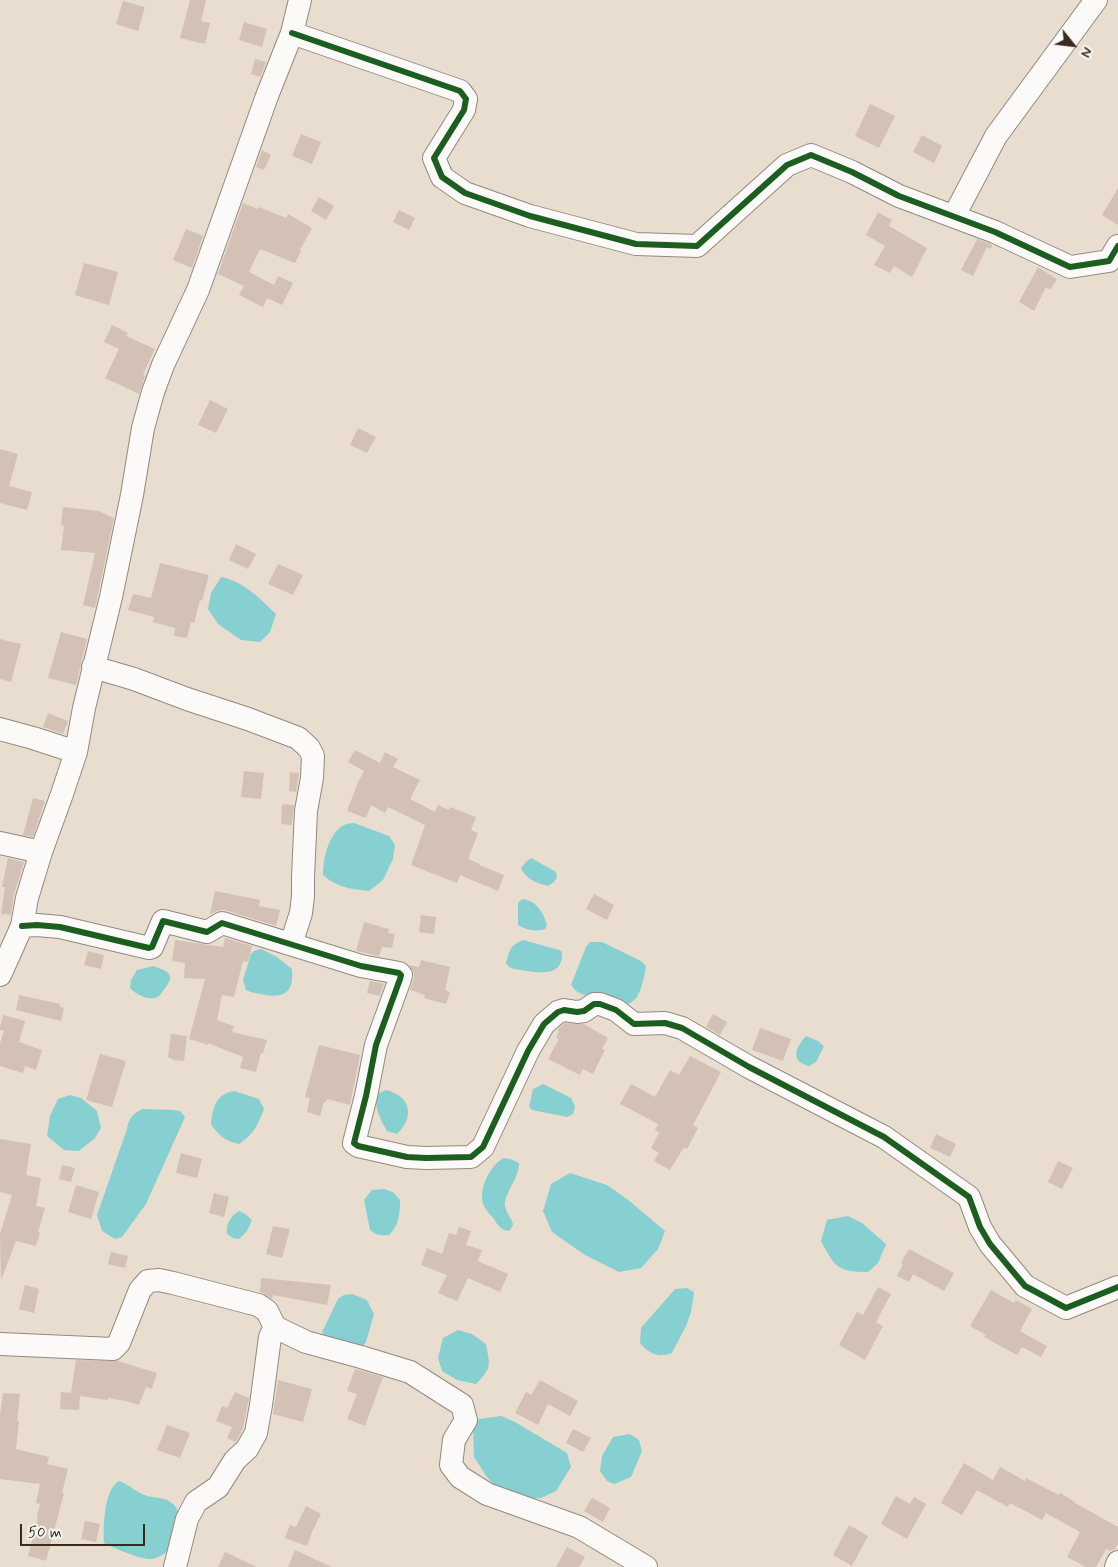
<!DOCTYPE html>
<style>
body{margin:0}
#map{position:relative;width:1118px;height:1567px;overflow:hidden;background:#e8ddce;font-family:Mynerve,sans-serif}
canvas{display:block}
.north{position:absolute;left:1048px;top:20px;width:50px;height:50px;-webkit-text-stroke:4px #f6f6f2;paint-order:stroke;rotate:119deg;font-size:14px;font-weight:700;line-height:20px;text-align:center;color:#3b2a1e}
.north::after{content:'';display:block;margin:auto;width:18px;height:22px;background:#3b2a1e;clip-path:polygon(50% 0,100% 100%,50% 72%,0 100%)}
.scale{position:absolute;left:20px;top:1524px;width:125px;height:22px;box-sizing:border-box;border:2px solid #3b2a1e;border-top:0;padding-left:6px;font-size:15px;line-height:18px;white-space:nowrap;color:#3b2a1e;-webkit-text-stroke:4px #f6f6f2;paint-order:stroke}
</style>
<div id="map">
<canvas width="1118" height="1567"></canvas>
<div class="north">N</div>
<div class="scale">50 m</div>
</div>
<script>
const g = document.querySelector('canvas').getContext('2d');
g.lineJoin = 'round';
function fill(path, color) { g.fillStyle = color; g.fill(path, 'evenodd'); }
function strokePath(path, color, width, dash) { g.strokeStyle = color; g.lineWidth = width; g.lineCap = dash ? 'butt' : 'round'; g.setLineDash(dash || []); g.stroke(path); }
const water = new Path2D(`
 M221 577C245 582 259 598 276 614L270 632 260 642 241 640 218 624 208 609 211 593Z
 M354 823 389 836 395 845 393 859 383 880 369 891C350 889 336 887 323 875 323 859 328 836 342 826 345 824 350 823 354 823Z
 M531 858 542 864 556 872 557 877 554 882 548 886C536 883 526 879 521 868L526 862Z
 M522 899C536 900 544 913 547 925L545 929C535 932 526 930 518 925V903Z
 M523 940 559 950 562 952C564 981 532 971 514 969L509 967 506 963C510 950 510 945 523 940Z
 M590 942H602L641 961 646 966C645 974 641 994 635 999 633 1002 628 1004 624 1005L584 995 576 991 571 985 586 947Z
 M261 949 277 957 292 969C294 993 284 999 261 994 256 993 251 993 246 990L243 980 251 954 254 951Z
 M153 966C158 968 168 970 170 976 171 979 168 984 166 987 164 989 161 994 159 996 151 1002 136 995 130 988L131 980 137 970Z
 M806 1036 818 1041 824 1046 816 1062 809 1066C789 1061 796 1047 806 1036Z
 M543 1084 571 1098 575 1106 573 1114 567 1117 532 1110 529 1107 533 1089Z
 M386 1090C411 1096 415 1117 397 1134L387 1131C380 1119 374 1108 377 1094Z
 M234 1091 259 1099 264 1109C257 1126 255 1133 239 1144 225 1141 218 1135 211 1124 213 1107 215 1095 234 1091Z
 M70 1095 81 1098 97 1111 101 1128 95 1138 79 1151 64 1150 47 1136 50 1116 58 1099Z
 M142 1109 173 1110 180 1111 185 1117 146 1204 122 1237 115 1239 102 1231 97 1215 127 1129C129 1118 132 1115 142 1109Z
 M504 1158 510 1159 519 1163C519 1179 504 1193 505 1206 506 1212 511 1218 513 1224L512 1227 509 1231C501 1230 498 1226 494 1219 491 1215 486 1211 484 1206 477 1192 490 1164 504 1158Z
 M570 1173 607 1185 627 1199 665 1231 658 1249 641 1268 619 1272 585 1255 552 1232 543 1211 551 1184Z
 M384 1189 393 1192 400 1200C400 1214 399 1225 389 1235 381 1236 376 1235 370 1230L364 1200 372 1190Z
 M239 1211 245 1214 252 1220 247 1231 239 1239 233 1238 227 1234C226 1223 230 1217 239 1211Z
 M848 1216 862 1223 886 1244 878 1263 868 1272C837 1272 835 1267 821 1241L827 1220Z
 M687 1288 694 1292 691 1312 686 1326 672 1353C658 1358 649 1354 640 1343L641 1328 675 1289Z
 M352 1294 367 1300 374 1314 366 1342 363 1346H358L323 1335 322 1332 338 1299 344 1295Z
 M458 1330 472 1334 486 1344C490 1366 492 1368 476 1384L457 1380 442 1371 438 1358 443 1338Z
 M501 1416 515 1422 567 1453 571 1467 556 1491 541 1498 518 1499 499 1490 487 1477 474 1457 473 1430 479 1419Z
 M630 1434 639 1440 642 1451 631 1477 614 1484 607 1481 600 1471 602 1456 613 1437Z
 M119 1481C128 1484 134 1490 142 1494 150 1498 162 1497 169 1501 188 1512 175 1535 170 1550 164 1554 158 1558 151 1559 142 1560 113 1548 104 1543 103 1527 104 1489 119 1481Z`);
const building = new Path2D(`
 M190 0H206L201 21 210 23 205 44 180 38Z
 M123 1 145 7 138 31 116 24Z
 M244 22 267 29 262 47 239 40Z
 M255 59 266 62 260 77 251 74Z
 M870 104 895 116 879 148 855 136Z
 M301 134 321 142 312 164 292 156Z
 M922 135 942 146 934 163 913 152Z
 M262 150 271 155 264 170 256 167Z
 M1118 188V225L1102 215Z
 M319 197 334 206 326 220 311 211Z
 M243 203 258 209 259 207 286 218 288 214 312 228 300 250 301 251 295 263 260 249 249 272 274 285 278 276 293 283 282 305 267 298 263 307 239 295 244 286 218 274Z
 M399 210 415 218 409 230 393 222Z
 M878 212 892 220 889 226 927 248 912 277 894 266 890 273 874 265 885 246 866 235Z
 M186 229 203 236 192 268 173 260Z
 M977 239 992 245 991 249 987 247 973 276 961 270Z
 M84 263 118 272 109 305 75 295Z
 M1038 267 1057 279 1050 290 1046 287 1034 311 1019 302Z
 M112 325 128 333 126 336 155 349 143 374 145 376 139 394 105 378 119 349 104 342Z
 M210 400 228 409 216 433 198 425Z
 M358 428 376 437 367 453 350 445Z
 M0 449 18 454 9 486 32 492 27 510 0 503Z
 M63 507 99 511 114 518 95 608 83 605 95 553 61 550 64 526 61 525Z
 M236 544 256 554 248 569 229 560Z
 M160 563 209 575 202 601 200 600 194 623 191 622 187 638 174 636 175 628 153 622 154 617 128 610 133 594 151 598Z
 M278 564 303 575 293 595 268 584Z
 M61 632 87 639 76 685 48 678Z
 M0 639 21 644 11 682 0 679Z
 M48 713 68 721 63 734 43 727Z
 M355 750 380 763 385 752 398 759 393 767 420 780 410 799 435 812 438 805 449 810 450 807 476 817 471 830 478 833 468 859 480 864 479 865 504 875 498 891 460 875 457 883 411 865 425 825 388 807 385 813 371 805 366 818 347 811 358 782 364 771 348 762Z
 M244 771 264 773 261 799 241 797Z
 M290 772 299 773 296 792 289 791Z
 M33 798 45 801 33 837 23 835Z
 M282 804 294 805 292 825 281 824Z
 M8 858 24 862 14 894 11 915 1 914 5 887H2Z
 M215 891 260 900 259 906 280 910 276 926 225 910H220L210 914Z
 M594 894 614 905 607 920 586 909Z
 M421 915 436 917 434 934 419 932Z
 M364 922 389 929 388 933 395 934 392 948 382 947 379 956 356 951Z
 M225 938 252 946 248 962 243 961 234 997 222 995 217 1020 234 1026 232 1032 267 1040 263 1053H261L256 1072 240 1068 243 1057 208 1043V1045L189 1039 205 979 184 978 185 963 172 961 175 940 223 947Z
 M88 951 104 955 101 969 84 965Z
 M421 960 450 967 445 990 450 992 446 1004 424 998 425 995 410 990 414 978V972L409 965 419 967Z
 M370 981 384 984 380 996 367 993Z
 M19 995 60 1004V1007L64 1008 61 1021 16 1010Z
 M713 1014 727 1022 720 1035 706 1027Z
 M3 1015 25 1021 19 1042 42 1050 36 1070 25 1066 23 1073 0 1066V1043L4 1031 0 1030V1027Z
 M565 1023 584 1024 608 1038 602 1049 605 1050 593 1074 583 1069 580 1075 548 1059 559 1039 556 1038 559 1031 558 1029Z
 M760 1028 791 1039 783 1061 752 1050Z
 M171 1034 187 1036 184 1061 174 1060 168 1057Z
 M319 1045 360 1055 350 1105 327 1099 326 1102H324L320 1116 307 1112 310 1098 305 1097Z
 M100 1054 126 1061 112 1107 86 1100Z
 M690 1056 721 1072 693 1125 698 1128 687 1149 684 1147 670 1170 654 1161 659 1153 651 1148 659 1133 655 1130 658 1124 620 1104 631 1084 655 1097 670 1070 679 1075Z
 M936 1134 956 1144 950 1157 930 1148Z
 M0 1139 31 1144 26 1175 41 1178 36 1206 45 1208 38 1232 40 1233 36 1246 16 1241 1 1280 0 1234 12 1195 0 1192Z
 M181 1153 202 1159 197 1178 176 1173Z
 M1058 1161 1073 1168 1062 1189 1048 1182Z
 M62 1165 75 1168 71 1182 59 1179Z
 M76 1185 99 1192 91 1219 68 1212Z
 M214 1193 229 1197 224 1217 209 1213Z
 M273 1226 290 1229 282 1258 266 1254Z
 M459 1227 471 1231 466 1245 482 1250 478 1261 508 1274 500 1292 468 1278 457 1301 438 1293 447 1275 421 1265 427 1248 442 1254 449 1233 456 1235Z
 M909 1249 954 1273 944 1291 913 1274 909 1282 897 1276 903 1264 901 1263Z
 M111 1252 128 1256 125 1268 108 1264Z
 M261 1278 331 1285 327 1305 273 1295 272 1299 260 1292Z
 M25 1285 39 1289 34 1313 19 1309Z
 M878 1287 891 1294 876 1322 883 1326 865 1360 839 1345 857 1312 863 1315Z
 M991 1290 1014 1303 1016 1300 1032 1309 1020 1331 1047 1346 1041 1357 1022 1347 1017 1355 984 1337 986 1335 970 1326Z
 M76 1360 118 1361 157 1373 152 1389 146 1387 139 1405 126 1401 108 1398V1400L80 1396 79 1410 60 1409 61 1392 71 1393Z
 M355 1369 383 1377 365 1426 347 1419 357 1394 347 1391Z
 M278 1380 312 1389 303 1422 273 1414Z
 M540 1380 578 1401 570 1416 548 1404 538 1425 515 1413 526 1392 531 1395Z
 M235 1392 249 1398 243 1428 236 1442 227 1438 232 1427 216 1421 222 1406 227 1408Z
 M3 1393 20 1394 17 1421H19L16 1449 49 1457 47 1464 68 1469 62 1493H64L46 1561 28 1556 38 1517 37 1516 40 1504 36 1503 40 1484 0 1479V1415Z
 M167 1425 190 1433 180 1458 157 1450Z
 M573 1429 591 1438 583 1452 566 1443Z
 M964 1463 993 1480 1000 1467 1025 1481 1026 1478 1059 1495 1060 1493 1075 1502V1503L1118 1527V1544L1115 1549 1111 1551 1106 1549 1096 1567H1086L1067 1557 1080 1532 1046 1513 1042 1520 1010 1503 1008 1507 977 1490 962 1515 941 1503Z
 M896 1496 910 1504 914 1497 926 1504 907 1539 881 1524Z
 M592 1498 610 1508 603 1522 584 1511Z
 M306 1506 321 1514 312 1532 307 1546 285 1538 290 1525 296 1527Z
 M85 1521 100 1524 96 1542 81 1539Z
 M849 1525 868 1536 852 1566 833 1555Z
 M567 1547 585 1557 579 1567H556Z
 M295 1550 332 1567H288Z
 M225 1552 257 1567H218Z`);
const minor = new Path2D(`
 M292 33 460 91 466 99 464 110 434 158 442 177 465 193 530 216 636 244 697 246 787 165 811 155 852 172 899 196 995 232 1070 267 1109 261 1118 246
 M954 216 996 136 1096 0
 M93 667 134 679 187 699 248 719 298 738 309 748 313 756 312 778 306 811 303 877V896L301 913 291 944
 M0 729 33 738 76 752
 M0 843 41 852
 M22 926 37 925 60 927 149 948 152 947 163 921 207 932 222 923 361 966 399 973 401 975 400 979 376 1045 366 1096 354 1143 358 1146 407 1157 426 1158 471 1157 483 1147 528 1051 544 1024 558 1012 564 1010 577 1012 584 1011 594 1004H600L616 1010 634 1024 665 1023 682 1028 749 1067 884 1137 969 1197 980 1227 990 1244 1025 1286 1066 1308 1118 1287
 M0 975 22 926 27 898 41 852 62 794 76 752 84 708 111 597 132 495 143 428 153 392 163 365 198 290 267 96 292 33 300 0
 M0 1344 113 1349 119 1343 140 1290 148 1281 159 1280 173 1283 258 1305 267 1311 275 1327 306 1342 361 1357 410 1372 462 1405 466 1420 454 1440 451 1465 460 1477 487 1494 579 1527 646 1567
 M175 1567 187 1519 196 1502 218 1487 235 1460 247 1449 256 1433 261 1405 270 1337 275 1327
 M1116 1567 1118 1562`);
const cycleway = new Path2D(`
 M292 33 460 91 466 99 464 110 434 158 442 177 465 193 530 216 636 244 697 246 787 165 811 155 852 172 899 196 995 232 1070 267 1109 261 1118 246
 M22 926 37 925 60 927 149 948 152 947 163 921 207 932 222 923 361 966 399 973 401 975 400 979 376 1045 366 1096 354 1143 358 1146 407 1157 426 1158 471 1157 483 1147 528 1051 544 1024 558 1012 564 1010 577 1012 584 1011 594 1004H600L616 1010 634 1024 665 1023 682 1028 749 1067 884 1137 969 1197 980 1227 990 1244 1025 1286 1066 1308 1118 1287`);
fill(water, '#87d0d1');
fill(building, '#d3c1b6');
strokePath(minor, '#928a80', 24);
strokePath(minor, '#fcfaf8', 22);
strokePath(cycleway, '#1b5e20', 6);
</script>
